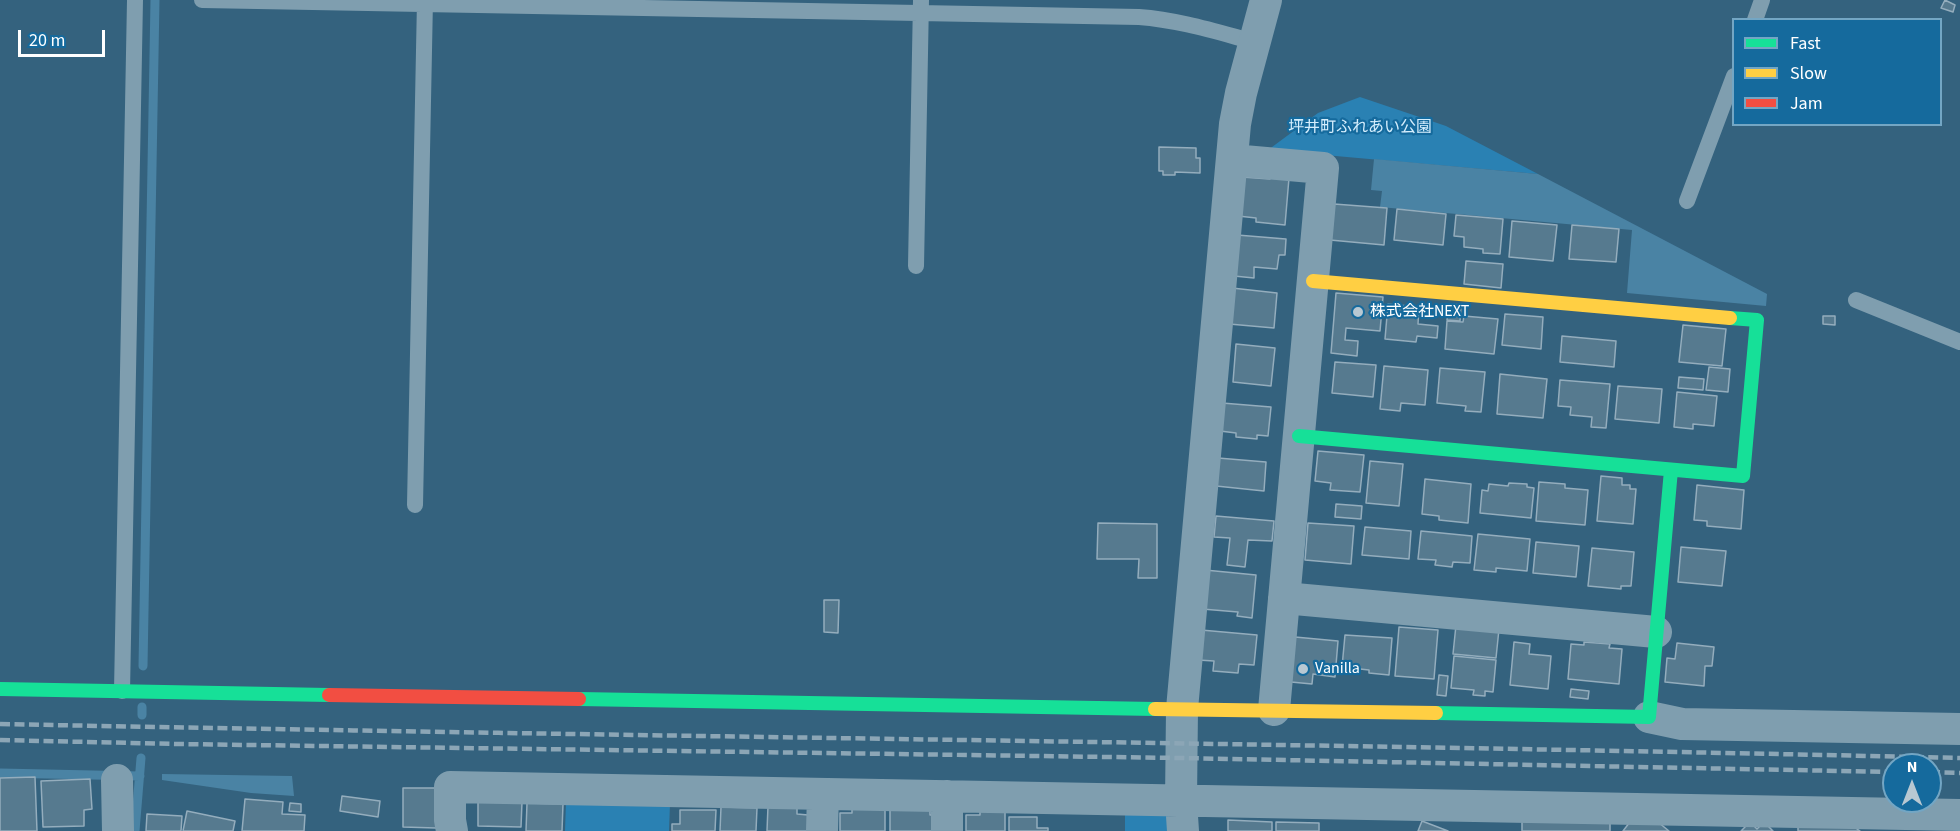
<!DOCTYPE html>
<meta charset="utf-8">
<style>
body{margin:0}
#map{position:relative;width:1960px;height:831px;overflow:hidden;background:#34627e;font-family:"Source Sans 3",sans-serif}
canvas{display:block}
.legend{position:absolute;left:1732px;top:18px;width:210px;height:108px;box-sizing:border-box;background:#156a9d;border:2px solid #73a6c4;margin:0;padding:8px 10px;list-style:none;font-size:18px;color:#fff}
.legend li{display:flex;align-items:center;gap:12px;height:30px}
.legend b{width:30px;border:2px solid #73a6c4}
.north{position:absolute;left:1882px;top:753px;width:60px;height:60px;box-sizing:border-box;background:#156a9d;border:2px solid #73a6c4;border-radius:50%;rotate:0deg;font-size:16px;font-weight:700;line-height:24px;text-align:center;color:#fff}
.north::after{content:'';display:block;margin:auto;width:21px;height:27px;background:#b8c8d2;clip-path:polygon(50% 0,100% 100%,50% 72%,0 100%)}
.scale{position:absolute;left:18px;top:30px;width:87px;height:27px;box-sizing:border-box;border:3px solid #fff;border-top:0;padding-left:8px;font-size:18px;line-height:21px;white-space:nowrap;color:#fff;-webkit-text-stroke:4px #156a9d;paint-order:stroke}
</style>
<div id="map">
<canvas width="1960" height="831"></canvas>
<ul class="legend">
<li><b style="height:8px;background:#16e098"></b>Fast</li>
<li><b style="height:8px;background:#ffcf43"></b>Slow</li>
<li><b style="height:8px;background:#f24e42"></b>Jam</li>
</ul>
<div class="north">N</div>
<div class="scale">20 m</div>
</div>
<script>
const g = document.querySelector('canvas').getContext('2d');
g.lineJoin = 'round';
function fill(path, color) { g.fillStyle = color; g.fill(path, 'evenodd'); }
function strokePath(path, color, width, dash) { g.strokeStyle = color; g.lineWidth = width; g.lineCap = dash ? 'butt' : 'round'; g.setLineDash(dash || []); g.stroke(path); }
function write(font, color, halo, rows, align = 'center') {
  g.font = font + ' "Source Sans 3","Noto Sans JP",sans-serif'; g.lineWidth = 4.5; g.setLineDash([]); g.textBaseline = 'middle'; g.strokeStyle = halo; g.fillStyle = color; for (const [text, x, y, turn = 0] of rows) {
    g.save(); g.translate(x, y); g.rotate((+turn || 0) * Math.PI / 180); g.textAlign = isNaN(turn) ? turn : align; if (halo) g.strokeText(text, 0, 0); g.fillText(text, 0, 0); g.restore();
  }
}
const green = new Path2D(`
 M1360 97 1446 126 1538 174 1268 150 1318 113Z
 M566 802 670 804 669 831H565Z
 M1125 813H1168L1176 831H1125Z`);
const water = new Path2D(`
 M1374 159 1538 174 1767 294 1766 306 1627 293 1632 230 1380 207 1382 191 1371 190Z
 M162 774 292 776 294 796 251 793 162 780Z`);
const stream = new Path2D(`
 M143 666 155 0
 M142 707V715
 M0 773 140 776
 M135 831 141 758`);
const building = new Path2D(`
 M1945 0 1955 5 1953 12 1941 8Z
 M1159 147 1196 148V158H1200V173L1175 172V175H1163V171H1159Z
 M1270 176 1289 178 1285 225 1256 222V218L1238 216 1242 177 1270 179Z
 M1334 204 1387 208 1384 245 1330 240Z
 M1397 209 1446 214 1443 245 1394 240Z
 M1456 215 1503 219 1500 254 1483 253V249L1464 247V237L1454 236Z
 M1512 221 1557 225 1553 261 1509 257Z
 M1572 225 1619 229 1616 262 1569 259Z
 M1237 235 1286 239 1285 255H1279L1277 269 1254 267V278L1234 276Z
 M1466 261 1503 264 1501 288 1464 284Z
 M1232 288 1277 293 1274 328 1229 324Z
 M1336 293 1383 297 1380 331 1346 328 1345 340 1358 341 1357 356 1331 353Z
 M1388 304 1419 307 1418 324 1438 326 1437 338 1417 336 1416 342 1385 339Z
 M1449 304 1461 305 1460 321 1447 320Z
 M1505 314 1543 317 1541 349 1502 345Z
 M1464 316 1498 319 1494 354 1445 349 1447 321 1463 322Z
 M1823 316H1835V325L1823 324Z
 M1683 325 1726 329 1722 366 1679 362Z
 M1562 336 1616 341 1614 367 1560 362Z
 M1236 344 1275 348 1271 386 1233 382Z
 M1335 362 1376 365 1373 397 1332 393Z
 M1384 366 1428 370 1425 405 1401 403 1400 411 1380 409Z
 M1709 367 1730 369 1728 392 1706 390Z
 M1440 368 1485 372 1481 412 1465 411 1466 406 1437 403Z
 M1500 374 1547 379 1543 418 1497 414Z
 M1679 377 1704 379 1703 390 1678 388Z
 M1560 380 1610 384 1606 428 1591 427 1592 417 1570 415 1571 407 1558 406Z
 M1618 386 1662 389 1659 423 1615 419Z
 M1677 392 1717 396 1714 426 1693 424V429L1674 427Z
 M1222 403 1271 407 1268 436 1257 435V439L1236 437V433L1220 431Z
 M1318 451 1364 455 1360 492 1330 490 1331 483 1315 481Z
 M1218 458 1266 462 1264 491 1216 486Z
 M1370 461 1403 464 1399 506 1366 503Z
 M1601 476 1622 478V485H1630V489H1636L1633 524 1597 521Z
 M1425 479 1471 484 1468 523 1439 520V516L1422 514Z
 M1539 482 1565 484V488L1588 490 1585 525 1536 521Z
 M1509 483 1527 484V487L1534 488 1531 518 1480 513 1482 490 1488 491 1489 484 1508 486Z
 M1697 485 1744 490 1741 529 1707 526V521L1694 520Z
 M1336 504 1362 506 1361 519 1335 517Z
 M1216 516 1274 521 1272 541 1248 540 1245 567 1227 565 1230 538 1214 537Z
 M1098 523 1157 524V578H1138L1139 559H1097Z
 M1308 523 1354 526 1351 564 1305 560Z
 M1365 527 1411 531 1409 559 1362 555Z
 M1421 531 1472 536 1470 563 1453 562 1452 567 1435 565 1436 560 1418 559Z
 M1478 534 1530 539 1527 571 1496 568V572L1474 570Z
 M1536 542 1579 546 1576 577 1533 573Z
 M1681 547 1726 551 1722 586 1678 582Z
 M1592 548 1634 552 1631 586H1621V589L1588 586Z
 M1205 570 1256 575 1252 618 1237 616 1238 612 1202 609Z
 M824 600H839L838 633 824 632Z
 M1456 625 1499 629 1496 658 1453 654Z
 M1399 627 1438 630 1434 679 1395 676Z
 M1201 630 1257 635 1254 665 1239 664 1238 673 1213 671 1214 661 1198 660Z
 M1345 635 1392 638 1389 675 1369 673V670L1342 667Z
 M1295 637 1338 641 1335 677 1313 674 1312 684 1291 682Z
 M1514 642 1530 644 1529 654 1551 656 1548 689 1510 685Z
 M1584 642 1610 644 1609 648 1622 649 1619 684 1568 679 1571 644 1584 645Z
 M1677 643 1714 647 1712 666H1705L1704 686 1665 682 1667 658 1675 659Z
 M1454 656 1496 660 1493 692 1485 691V696L1473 695 1474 690 1451 688Z
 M1439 675 1448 676 1446 696 1437 695Z
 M1571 689 1589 691 1588 699 1570 697Z
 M35 777 37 831H0V778Z
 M90 779 92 809 84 810V826L43 827 41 781Z
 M403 788H437L436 828 403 827Z
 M342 796 380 801 378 817 340 811Z
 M245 799 283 802 282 814 305 815 304 831H242Z
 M478 801 522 802 521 827 478 826Z
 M290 803 301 804V812L289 811Z
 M527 803 563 804 562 831H526Z
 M768 806H797V814L808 815V831H767Z
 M721 807 757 808 756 831H720Z
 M852 808H885V831H840V813H852Z
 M890 809H930V815H935V831H890Z
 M980 809H1005V831H966V815H980Z
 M680 810H716L715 831H672V824H680Z
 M187 811 235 821 233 831H183Z
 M147 814 182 816 181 831H146Z
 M1009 817H1037V828H1048V831H1009Z
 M1522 817 1610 819V831H1522Z
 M1633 818 1658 822 1669 831H1623Z
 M1228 820 1272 822V831H1228Z
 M1422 821 1448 831H1418Z
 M1276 822 1319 823V831H1276Z
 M1750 822 1757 829 1764 822 1773 831H1741Z
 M1798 823 1850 824 1860 831H1798Z`);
const lane = new Path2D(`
 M202 0 1139 17C1179 20 1217 32 1255 42
 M1755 20 1762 0
 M1687 201 1734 76
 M916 266 921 0
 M1856 300 1960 342
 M415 505 425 0
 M122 691 135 0`);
const street = new Path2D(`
 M1232 160 1323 168 1274 710
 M1284 598 1656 632
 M1649 717 1682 724 1960 729
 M117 780 118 831
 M947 796V831
 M452 831 450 820V787L1960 815
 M822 831 823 794
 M1183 831 1181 801 1182 709 1235 124 1241 93 1266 0`);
const fast = new Path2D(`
 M1299 436 1743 476 1757 320 1730 318
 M0 689 329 695
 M579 699 1155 709
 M1436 713 1649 717 1671 470`);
const slow = new Path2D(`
 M1313 281 1730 318
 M1155 709 1436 713`);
const jam = new Path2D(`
 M329 695 579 699`);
const rail = new Path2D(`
 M0 724C653 737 1307 743 1960 758
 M0 740 177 744 1181 758 1894 772
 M1930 772 1960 773`);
const markers = [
 [1358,312,6,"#b8c8d2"],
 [1303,669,6,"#b8c8d2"]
];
const parkNames = [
 ["坪井町ふれあい公園",1360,128]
];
const poiNames = [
 ["株式会社NEXT",1370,312],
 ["Vanilla",1315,669]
];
fill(green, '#2a81b3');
fill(water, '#4a83a4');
strokePath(stream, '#4a83a4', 9);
fill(building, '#567a8f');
strokePath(building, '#94adbd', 1.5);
strokePath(lane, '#7f9eaf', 16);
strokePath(street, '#7f9eaf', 32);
strokePath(fast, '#16e098', 14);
strokePath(slow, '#ffcf43', 14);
strokePath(jam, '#f24e42', 14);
strokePath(rail, '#8ca6b6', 4.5, [10, 4.5]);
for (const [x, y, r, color] of markers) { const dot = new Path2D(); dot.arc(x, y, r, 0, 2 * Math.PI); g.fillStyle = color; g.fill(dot); strokePath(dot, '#156a9d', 2); }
write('16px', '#d5eefd', '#156a9d', parkNames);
write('16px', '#fff', '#156a9d', poiNames, 'left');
</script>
